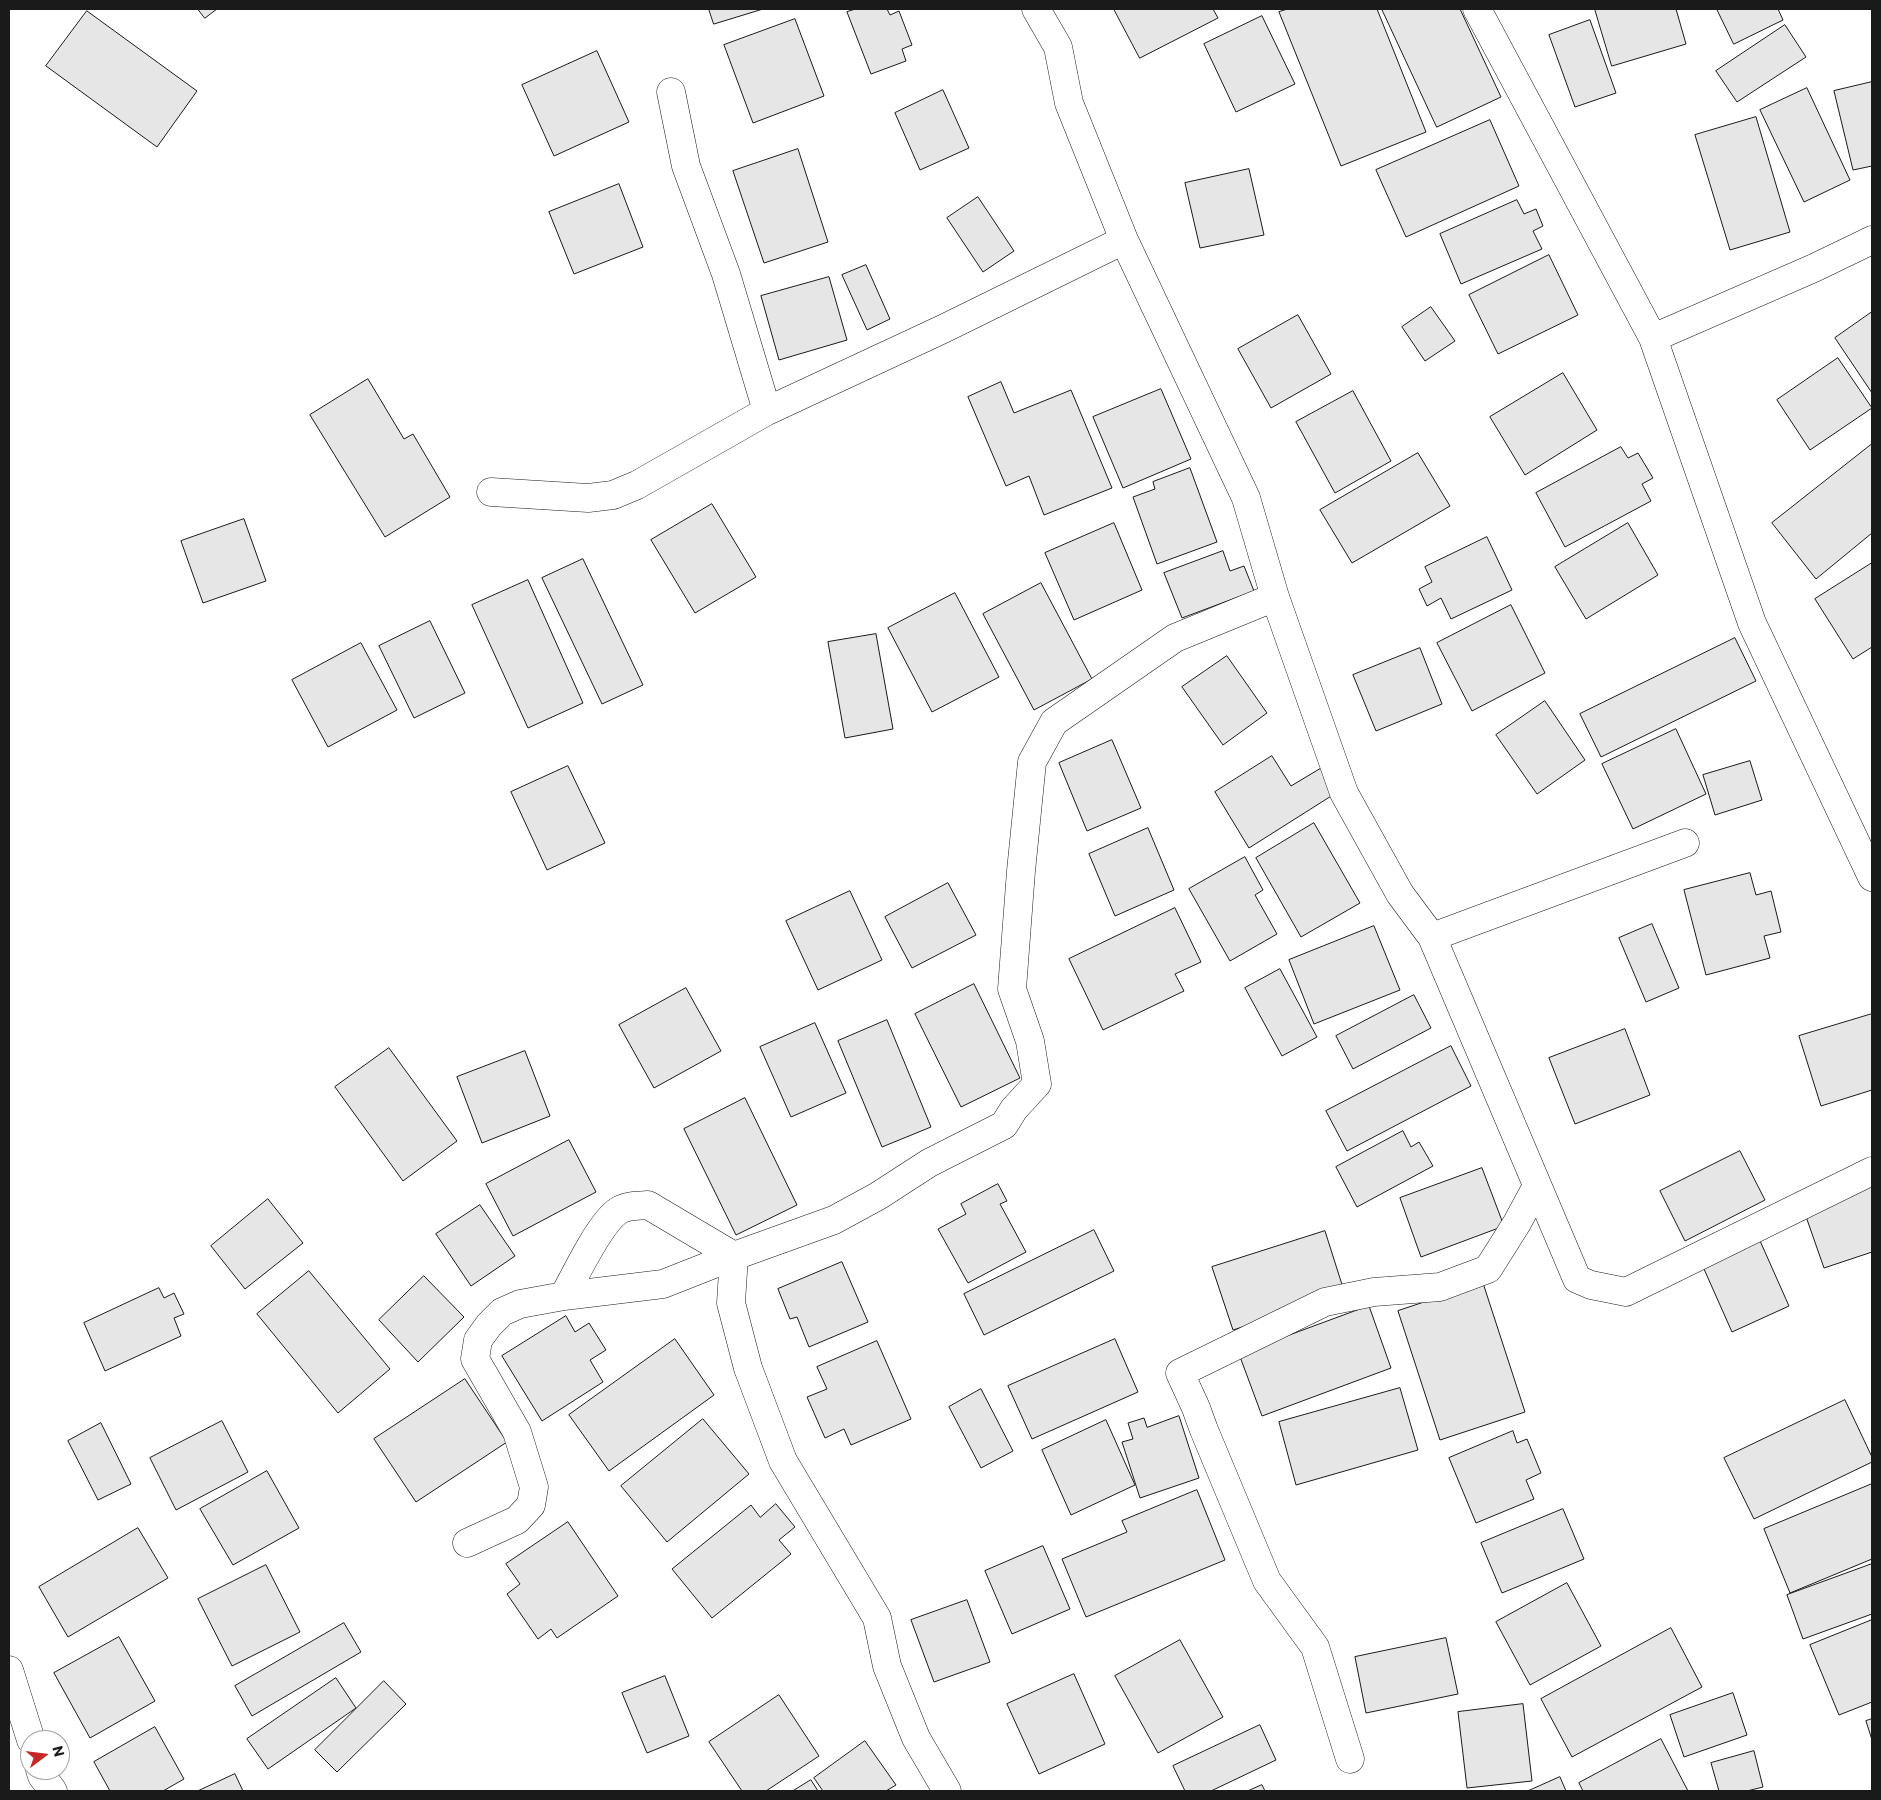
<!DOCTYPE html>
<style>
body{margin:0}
#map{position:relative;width:1881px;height:1800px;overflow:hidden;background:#fff;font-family:Commissioner,sans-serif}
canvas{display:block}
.frame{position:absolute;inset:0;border:10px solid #1a1a1a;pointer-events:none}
.north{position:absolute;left:20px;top:1730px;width:50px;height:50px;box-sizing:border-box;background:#fff;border:1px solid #a3a3a3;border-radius:50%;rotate:75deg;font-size:14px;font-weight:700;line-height:20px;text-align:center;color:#1a1a1a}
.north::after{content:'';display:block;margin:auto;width:18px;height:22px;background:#c62828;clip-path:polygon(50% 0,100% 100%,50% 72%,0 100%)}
</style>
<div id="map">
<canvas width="1881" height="1800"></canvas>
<div class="frame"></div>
<div class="north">N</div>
</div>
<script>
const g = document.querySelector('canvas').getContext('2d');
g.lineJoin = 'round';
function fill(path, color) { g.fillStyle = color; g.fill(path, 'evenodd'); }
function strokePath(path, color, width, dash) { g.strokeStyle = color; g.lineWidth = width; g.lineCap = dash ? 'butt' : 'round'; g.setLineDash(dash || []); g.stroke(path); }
const building = new Path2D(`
 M198 9H217L205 18Z
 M709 9H763L714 24Z
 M856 9H887L890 15 899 11 912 45 902 49 906 61 871 74 847 12Z
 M1114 9H1213L1218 18 1140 58Z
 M1288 9H1377L1426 132 1341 166 1279 12Z
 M1382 9H1460L1501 97 1437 127Z
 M1595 9H1676L1686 44 1612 66Z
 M1717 9H1778L1783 20 1734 44Z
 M87 11 197 91 157 147 46 66Z
 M1262 16 1295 84 1236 112 1204 44Z
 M795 19 824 96 753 123 724 45Z
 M1590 20 1616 93 1575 107 1549 35Z
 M1785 25 1806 57 1737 102 1716 71Z
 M597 51 629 122 554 156 522 85Z
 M1872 82V166L1853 170 1834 91Z
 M1807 88 1850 180 1804 202 1760 110Z
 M943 90 969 148 920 170 895 113Z
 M1756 117 1790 232 1730 250 1695 135Z
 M1490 120 1519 186 1406 237 1376 170Z
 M798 149 828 242 764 263 733 171Z
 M1249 169 1264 235 1200 248 1185 183Z
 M619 184 643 247 574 274 549 212Z
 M978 197 1014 251 983 272 947 218Z
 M1517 200 1524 214 1536 209 1543 226 1533 231 1542 249 1461 284 1440 234Z
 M1549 255 1578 315 1498 354 1469 295Z
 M866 265 890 319 867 330 842 275Z
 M829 277 847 340 779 360 761 296Z
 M1431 307 1455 341 1425 361 1402 327Z
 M1872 312V393L1835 338Z
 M1298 315 1331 374 1271 408 1238 349Z
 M1838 358 1872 408 1810 450 1777 400Z
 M1563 373 1597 430 1525 475 1490 417Z
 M368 379 404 439 413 434 450 497 385 537 310 415Z
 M1001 382 1014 413 1071 390 1112 488 1044 515 1029 476 1006 486 968 397Z
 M1161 389 1191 459 1123 488 1093 417Z
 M1353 391 1391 461 1335 493 1296 422Z
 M1872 444V533L1816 579 1772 523Z
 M1621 447 1628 458 1638 453 1653 478 1642 484 1651 501 1565 547 1536 493Z
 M1418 453 1450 506 1352 563 1320 510Z
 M1190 468 1217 542 1157 564 1133 497 1155 489 1153 482Z
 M712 504 756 577 695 613 651 540Z
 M244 519 266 581 203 603 181 541Z
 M1114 523 1142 590 1074 620 1045 553Z
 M1628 523 1658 575 1586 619 1555 567Z
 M1487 537 1512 590 1451 619 1441 598 1427 606 1419 589 1432 582 1425 567Z
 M1223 551 1230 571 1244 566 1254 591 1182 618 1164 573Z
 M583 559 643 685 602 704 542 578Z
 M1872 563V647L1853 659 1815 599Z
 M528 580 583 703 528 728 472 605Z
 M1041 583 1092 679 1034 710 983 614Z
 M955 593 999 677 932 712 888 628Z
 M1511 605 1545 673 1472 711 1437 643Z
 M430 621 465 693 414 718 379 646Z
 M876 634 893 729 845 738 828 642Z
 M1735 638 1756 681 1601 757 1580 714Z
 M361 643 397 710 328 747 292 680Z
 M1420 648 1442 704 1376 731 1353 675Z
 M1227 656 1267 713 1223 745 1182 687Z
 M1545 701 1585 760 1537 794 1496 735Z
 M1676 729 1706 794 1633 829 1602 764Z
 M1112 740 1141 808 1087 831 1059 763Z
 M1272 756 1291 786 1321 768 1336 793 1249 848 1215 792Z
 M1750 761 1762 800 1715 815 1703 775Z
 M568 766 605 843 547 870 511 792Z
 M1314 823 1360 903 1301 937 1256 858Z
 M1148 828 1174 890 1115 916 1089 854Z
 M1245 857 1263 890 1255 895 1277 934 1230 961 1189 889Z
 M1750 873 1756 895 1771 891 1781 932 1764 936 1770 958 1706 975 1684 890Z
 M948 883 976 935 912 968 885 917Z
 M850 891 882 960 818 990 786 921Z
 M1175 908 1201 962 1175 974 1184 991 1103 1030 1069 959Z
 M1652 924 1679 988 1646 1002 1619 938Z
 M1374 926 1400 990 1314 1024 1289 960Z
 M1280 969 1317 1037 1282 1056 1245 988Z
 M974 984 1020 1078 961 1107 915 1014Z
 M686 988 721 1051 654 1088 619 1025Z
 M1414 995 1431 1028 1353 1069 1336 1036Z
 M1872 1014V1090L1821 1106 1799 1036Z
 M887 1020 931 1127 882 1147 838 1041Z
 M815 1023 846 1093 791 1117 760 1047Z
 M1625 1029 1650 1095 1575 1124 1549 1058Z
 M1451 1046 1471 1086 1347 1151 1326 1111Z
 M389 1048 457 1141 403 1181 335 1087Z
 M525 1051 550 1116 482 1143 457 1077Z
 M745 1098 797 1205 736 1235 684 1129Z
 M1403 1131 1411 1147 1419 1142 1433 1166 1357 1207 1336 1167Z
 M569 1140 596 1192 513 1236 486 1184Z
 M1740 1151 1765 1200 1685 1241 1660 1191Z
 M1482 1168 1504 1226 1421 1257 1400 1198Z
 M998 1184 1007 1201 1000 1204 1026 1252 968 1283 938 1229 966 1214 961 1204Z
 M1872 1184V1252L1824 1268 1803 1208Z
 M268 1199 303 1243 245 1289 211 1246Z
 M480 1205 515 1256 471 1286 436 1234Z
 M1094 1230 1114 1271 984 1335 964 1294Z
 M1325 1231 1345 1294 1233 1330 1212 1267Z
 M1757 1234 1789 1306 1732 1332 1700 1260Z
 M842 1262 868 1322 809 1347 797 1317 790 1319 778 1289Z
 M309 1271 390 1369 338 1413 257 1314Z
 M424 1276 464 1317 418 1362 379 1320Z
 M1483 1283 1525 1412 1440 1440 1398 1311Z
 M159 1288 164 1298 174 1293 184 1314 174 1318 181 1336 105 1371 84 1323Z
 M1369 1306 1391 1368 1262 1416 1239 1354Z
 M566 1316 575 1332 589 1323 606 1350 590 1360 603 1382 542 1421 502 1356Z
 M675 1339 714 1395 609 1471 569 1415Z
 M1115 1339 1138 1392 1032 1439 1008 1386Z
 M877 1341 911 1419 851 1445 844 1429 825 1438 807 1397 827 1389 817 1367Z
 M465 1379 507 1442 416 1502 374 1439Z
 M1400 1388 1418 1450 1296 1485 1279 1422Z
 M981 1389 1013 1451 981 1468 949 1407Z
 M1845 1400 1872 1457V1462L1754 1519 1724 1458Z
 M1179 1416 1199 1478 1140 1498 1122 1442 1133 1439 1128 1423 1144 1418 1147 1427Z
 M703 1419 749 1474 667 1542 621 1486Z
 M1106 1420 1135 1485 1071 1515 1042 1450Z
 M222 1421 248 1472 176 1510 150 1458Z
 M101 1423 131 1484 98 1500 68 1441Z
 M1513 1431 1517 1443 1527 1439 1541 1473 1526 1480 1534 1499 1476 1523 1449 1458Z
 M267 1471 299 1528 233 1565 200 1509Z
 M1872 1484V1559L1790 1593 1764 1529Z
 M1197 1490 1225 1560 1086 1617 1062 1559 1127 1532 1122 1521Z
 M776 1504 795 1527 779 1540 791 1554 712 1618 672 1569 751 1505 760 1517Z
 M1563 1509 1584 1559 1502 1593 1481 1543Z
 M568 1522 618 1596 557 1638 551 1629 538 1639 507 1594 520 1584 506 1564Z
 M138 1528 168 1578 68 1637 39 1587Z
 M1043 1546 1070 1609 1012 1634 985 1571Z
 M1872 1564V1614L1803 1639 1787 1595Z
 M266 1565 300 1632 232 1666 198 1599Z
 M1567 1583 1601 1646 1530 1685 1496 1622Z
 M967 1600 990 1662 934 1682 911 1620Z
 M1872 1620V1702L1839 1715 1810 1645Z
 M344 1623 361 1652 252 1716 235 1686Z
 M1671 1628 1702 1687 1572 1757 1541 1699Z
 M119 1637 155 1701 90 1738 54 1673Z
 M1446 1638 1458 1694 1366 1713 1355 1657Z
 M1180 1640 1223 1717 1158 1753 1115 1676Z
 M1074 1674 1105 1744 1039 1774 1007 1704Z
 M665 1676 689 1736 647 1753 622 1693Z
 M336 1678 356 1708 268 1769 247 1739Z
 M384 1681 406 1704 337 1772 315 1750Z
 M1733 1693 1747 1735 1684 1757 1670 1715Z
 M779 1695 819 1756 766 1791H742L709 1742Z
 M1523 1704 1532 1781 1467 1788 1458 1712Z
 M1872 1719V1740L1866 1721Z
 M1260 1725 1276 1760 1211 1791H1185L1173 1766Z
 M155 1727 184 1779 163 1791H110L94 1762Z
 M1661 1739 1688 1791H1583L1579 1783Z
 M865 1741 896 1785 886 1791H823L814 1778Z
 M1754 1751 1763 1787 1747 1791H1719L1711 1763Z
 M235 1774 243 1791H198Z
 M1560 1777 1566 1791H1528Z
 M811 1780 818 1791H793Z
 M1262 1785 1265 1791H1248Z`);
const street = new Path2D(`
 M1036 9 1058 47 1069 103 1124 240 1246 498 1275 597 1344 793 1400 894 1432 937 1577 1279 1591 1285 1626 1292 1872 1171
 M1477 9 1653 338 1752 623 1872 877
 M671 92 686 166 726 274 767 411
 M1653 338 1814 268 1872 240
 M491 492 588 498 613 495 637 485 767 411 943 329 1124 240
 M1432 937 1685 843
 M734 1256 731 1303 748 1368 783 1461 877 1618 887 1666 916 1738 947 1791
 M564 1296C575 1275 600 1223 618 1211 626 1205 638 1206 648 1205L734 1256
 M467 1543 517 1520 531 1505 534 1487 517 1432 475 1359 478 1340 489 1325 502 1312 520 1304 564 1296 663 1284 734 1256 834 1220 878 1196 929 1163 1004 1125 1014 1109 1037 1084 1030 1041 1012 989 1021 871 1032 762 1054 722 1175 638 1275 597
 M9 1670 31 1740
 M1350 1759 1315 1647 1267 1581 1204 1430 1196 1408 1180 1373 1325 1302 1374 1292 1440 1287 1488 1269 1517 1223 1537 1186
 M40 1770 42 1776 53 1791`);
fill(building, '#e6e6e6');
strokePath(building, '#1a1a1a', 1);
strokePath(street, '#1a1a1a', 29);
strokePath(street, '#fff', 28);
</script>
